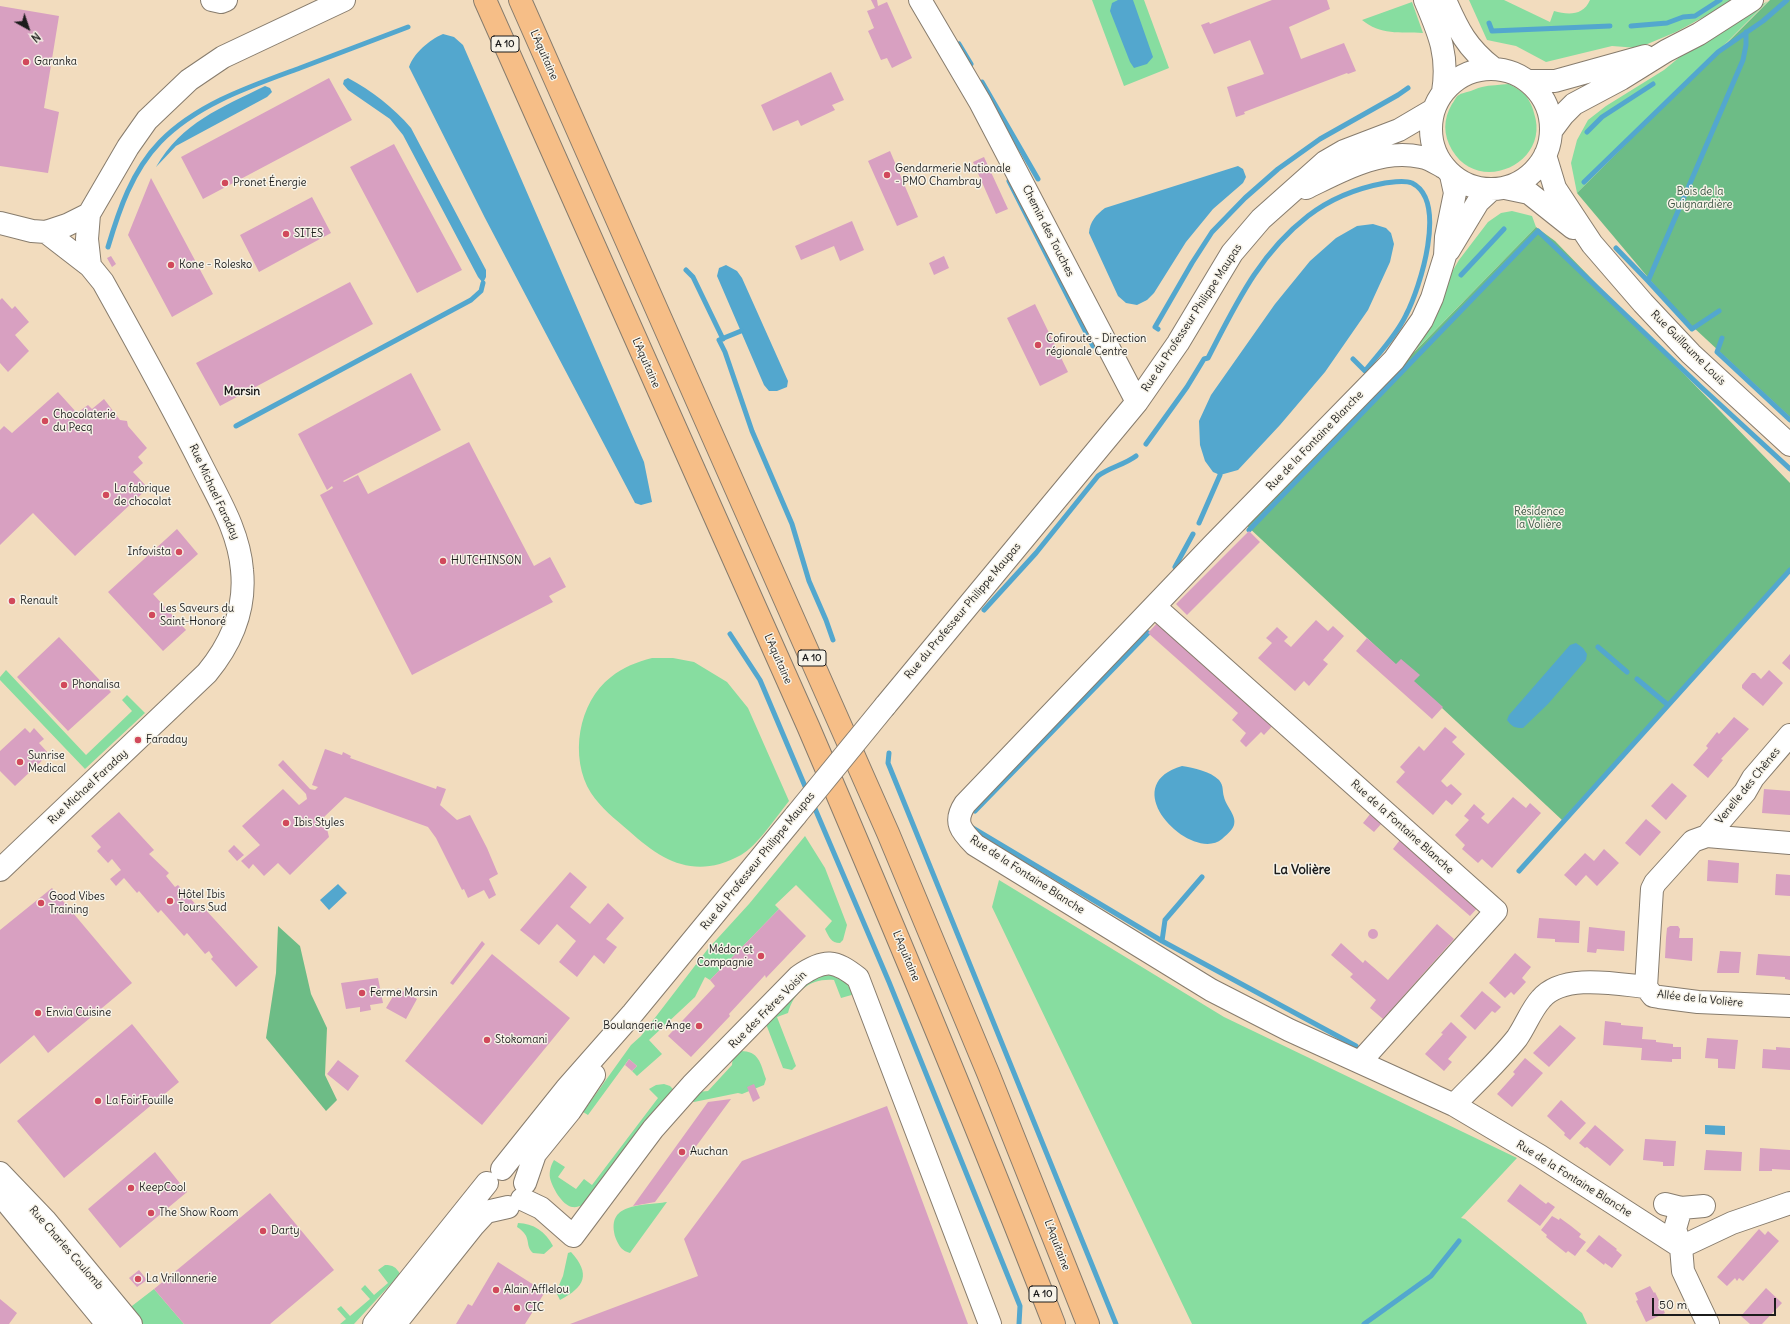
<!DOCTYPE html>
<meta charset="utf-8">
<style>
body{margin:0}
#map{position:relative;width:1790px;height:1324px;overflow:hidden;background:#f2dcbe;font-family:Delius,sans-serif}
canvas{display:block}
.north{position:absolute;left:8px;top:8px;width:40px;height:40px;-webkit-text-stroke:3px #f7f3e8;paint-order:stroke;rotate:140deg;font-size:11px;font-weight:700;line-height:16px;text-align:center;color:#1c1c1c}
.north::after{content:'';display:block;margin:auto;width:14px;height:18px;background:#1c1c1c;clip-path:polygon(50% 0,100% 100%,50% 72%,0 100%)}
.scale{position:absolute;left:1652px;top:1298px;width:124px;height:18px;box-sizing:border-box;border:2px solid #1c1c1c;border-top:0;padding-left:5px;font-size:12px;line-height:14px;white-space:nowrap;color:#1c1c1c;-webkit-text-stroke:3px #f7f3e8;paint-order:stroke}
</style>
<div id="map">
<canvas width="1790" height="1324"></canvas>
<div class="north">N</div>
<div class="scale">50 m</div>
</div>
<script>
const g = document.querySelector('canvas').getContext('2d');
g.lineJoin = 'round';
function fill(path, color) { g.fillStyle = color; g.fill(path, 'evenodd'); }
function strokePath(path, color, width, dash) { g.strokeStyle = color; g.lineWidth = width; g.lineCap = dash ? 'butt' : 'round'; g.setLineDash(dash || []); g.stroke(path); }
function write(font, color, halo, rows, align = 'center') {
  g.font = font + ' Delius,sans-serif'; g.lineWidth = 3; g.setLineDash([]); g.textBaseline = 'middle'; g.strokeStyle = halo; g.fillStyle = color; for (const [text, x, y, turn = 0] of rows) {
    g.save(); g.translate(x, y); g.rotate((+turn || 0) * Math.PI / 180); g.textAlign = isNaN(turn) ? turn : align; if (halo) g.strokeText(text, 0, 0); g.fillText(text, 0, 0); g.restore();
  }
}
const green = new Path2D(`
 M1092 0H1144L1169 68 1124 86Z
 M1469 0H1504L1550 22 1554 11C1568 15 1583 16 1590 0H1735L1676 32 1638 48 1612 46 1546 62 1516 46 1487 40Z
 M1768 1 1577 193 1571 163 1577 140 1588 120 1606 106 1664 70 1687 51Z
 M1412 2 1423 33C1400 32 1380 35 1362 20Z
 M1509 84C1513 86 1518 89 1522 92 1528 97 1532 105 1534 113 1551 163 1479 196 1452 150 1443 135 1443 119 1452 104 1454 102 1456 96 1459 95 1461 93 1465 93 1467 92 1472 91 1477 88 1482 87 1490 85 1500 85 1509 84Z
 M1512 211 1532 216 1536 227 1416 350 1446 282 1459 260 1488 222 1501 213Z
 M652 658H673L694 662 727 682 748 708 789 801C777 816 757 846 741 855 696 880 663 862 629 831 615 819 601 808 591 793 569 758 578 702 611 677 623 667 637 662 652 658Z
 M6 670 86 755 132 711 122 700 127 695 145 713 85 769 0 680V677Z
 M805 836 825 868 847 925 843 940 840 943C831 943 829 937 825 929L832 921 796 885 775 905 779 909 710 980 705 977 695 997 649 1040 662 1054 637 1076 632 1071 637 1066 629 1059 588 1115 583 1112 631 1045 641 1036 707 950 749 904Z
 M999 880 1224 1017 1517 1158 1461 1218 1465 1219 1582 1313 1587 1324H1192L992 907Z
 M830 975 844 981 855 994 841 998 834 980C811 978 794 991 788 1013L777 1017 796 1066 792 1070 783 1068 766 1024C784 1004 801 976 830 975Z
 M738 1051C759 1050 760 1062 766 1079L764 1085 742 1094 738 1093 694 1102 690 1100 697 1092 708 1091 732 1065 733 1055Z
 M664 1084 670 1086 673 1089V1093L590 1202C584 1204 579 1208 572 1207 562 1205 552 1187 550 1178 549 1171 551 1165 554 1160L565 1167 558 1177 576 1189 584 1179 592 1185 658 1098 649 1089 656 1085Z
 M667 1202 630 1253C622 1251 619 1246 616 1239 604 1202 642 1206 667 1202Z
 M518 1223C533 1223 546 1232 553 1246L544 1254 533 1253C524 1245 533 1237 517 1227Z
 M571 1252C591 1274 585 1287 560 1300L556 1292 563 1276 568 1253Z
 M385 1265C393 1265 396 1267 400 1274L354 1324H340L346 1319 337 1309 341 1306 350 1316 370 1299 361 1289 365 1285 374 1295 388 1283 378 1270Z
 M154 1289 184 1324H140L128 1309Z`);
const forest = new Path2D(`
 M1770 0H1790V417L1678 313 1577 193Z
 M1536 227 1555 241 1790 483V571L1562 820 1246 525Z
 M278 926 300 946 311 994 327 1028 325 1075 337 1100 326 1111 266 1038 276 973Z`);
const water = new Path2D(`
 M1118 0H1133L1153 57 1147 64 1134 68 1130 62 1110 11 1112 3Z
 M443 34 454 37 463 45 644 462 652 502 641 505 635 503 485 218 409 67C414 53 429 40 443 34Z
 M348 78C372 91 393 107 411 128L486 270V277L483 283 478 277 403 135 390 119 348 90 343 84 344 80Z
 M265 86 270 88 272 92 267 97 176 146 156 167C182 122 221 108 265 86Z
 M1238 166 1243 169 1246 177 1243 183 1213 209 1186 242 1154 293 1147 300 1137 305 1126 303 1118 296 1089 233C1090 221 1096 215 1105 208Z
 M1373 224 1386 228 1391 233 1394 244 1390 262 1368 310 1325 372 1280 425 1238 470 1220 475 1213 472 1205 461 1200 445 1199 421 1211 395 1275 304 1310 261 1336 238 1357 226Z
 M726 265 737 271 742 278 788 381 787 387 777 391H769L764 385 717 276 719 268Z
 M1576 643 1583 648 1587 654 1586 660 1548 704 1523 728C1515 728 1512 727 1507 720L1509 715 1570 645Z
 M1182 766C1194 768 1210 771 1219 780 1224 786 1222 790 1224 797 1226 806 1237 816 1234 825 1232 831 1226 835 1222 839 1192 864 1113 786 1182 766Z
 M338 884 347 893 329 910 320 900Z
 M1705 1125 1725 1126V1135L1705 1134Z`);
const stream = new Path2D(`
 M1489 23 1492 31 1610 26
 M1631 26 1667 23 1683 17 1695 16 1720 0
 M959 44 971 64
 M982 82 1038 179
 M1587 132 1602 117 1653 84
 M1009 181 1093 346
 M1584 182 1718 52 1763 21 1787 0
 M108 247C119 210 132 171 160 142 197 104 251 86 300 68 336 54 372 41 408 27
 M1616 248 1648 281
 M686 270 693 277 723 339
 M1461 275 1504 229
 M1719 311 1692 329 1648 281 1743 60 1746 45V32
 M1158 329 1155 327 1192 263 1212 232 1245 198 1278 169 1320 139 1398 95 1408 88
 M741 331 719 340 725 352 752 431 792 524 809 581 826 620 833 640
 M1722 338 1717 352 1790 420
 M236 426 471 300 481 291 483 283
 M1146 444 1187 387 1204 359 1208 358C1236 304 1259 254 1308 216 1330 199 1358 188 1385 183 1394 182 1404 180 1412 183 1448 201 1420 288 1406 315 1396 336 1379 353 1365 371L1353 359
 M1199 523 1220 475
 M1249 530 1538 231 1701 387 1790 469
 M1175 567 1193 534
 M984 610 1036 553 1098 476C1110 467 1124 465 1136 456
 M730 634 760 680 807 791
 M1598 647 1627 672
 M1637 679 1668 705
 M889 753 888 763 1116 1324
 M813 804 889 982 1020 1306 1019 1324
 M975 811 1148 633
 M971 827 1162 941 1165 920 1202 877
 M1519 871 1790 570
 M1162 941 1356 1046
 M1364 1324 1431 1276 1459 1241`);
const building = new Path2D(`
 M871 0H877L878 6 887 2 912 58 892 68 887 58 881 60 868 31 874 28 867 11 875 8Z
 M1272 0H1327L1330 9 1289 27 1301 59 1344 43 1356 71 1348 74 1347 73 1244 112 1245 114 1236 117 1227 87 1264 74 1250 40 1214 54 1201 25 1209 22 1210 24Z
 M0 6 59 16 44 108 59 112 48 173 0 166Z
 M831 72 844 100 832 105 835 110 801 126 798 120 773 131 761 105Z
 M329 78 352 120 203 199 181 157Z
 M394 144 462 270 417 293 350 167Z
 M890 151 918 217 897 226 868 161Z
 M984 157 1008 209 996 214 973 162Z
 M151 178 213 294 172 317 128 235Z
 M312 197 331 233 259 272 240 235Z
 M852 221 864 250 840 261 834 246 801 260 795 246Z
 M111 256 116 264 112 267 107 258Z
 M944 256 949 268 934 275 929 263Z
 M350 282 373 324 220 406 196 363Z
 M2 298 12 309 15 306 29 322 15 335 29 351 8 372 0 363V300Z
 M1035 304 1068 372 1040 386 1007 318Z
 M411 373 441 430 343 481 344 482 358 475 368 494 469 442 534 566 550 557 566 587 549 596 553 602 412 675 320 495 333 488 332 486 327 490 298 434Z
 M58 392 77 413 88 405 92 409 104 399 120 420 127 421 128 426 147 448 138 457 143 463 133 472 148 488 75 556 33 513 0 545V430L4 426 12 433Z
 M177 529 198 554 153 594 186 630 163 651 108 592Z
 M1249 531 1260 542 1187 615 1176 604Z
 M1316 620 1328 631 1333 626 1344 636 1323 660 1328 664 1309 686 1304 681 1295 691 1258 658 1272 643 1266 638 1277 627 1288 637 1284 641 1291 647Z
 M1159 621 1275 723 1264 735 1261 732 1246 747 1240 741 1246 733 1232 720 1238 713 1148 633Z
 M59 637 111 692 68 731 17 677Z
 M1367 638 1396 664 1401 659 1420 675 1414 681 1443 707 1432 719 1356 651Z
 M1790 654V670L1782 663Z
 M1769 670 1783 683 1763 706 1742 688V685L1752 673H1755L1761 679Z
 M1734 717 1749 729 1721 759 1723 760 1708 778 1693 765 1708 748 1706 746 1717 732 1719 734Z
 M1445 727 1457 737 1452 742 1465 754 1441 781 1447 787 1451 784 1462 794 1452 805 1446 800 1433 815 1396 782 1405 772 1400 767 1419 746 1424 751Z
 M25 728 30 733 34 728 44 739 39 743 49 754 15 786 0 771V751Z
 M325 749 342 755 343 752 351 756 350 758 436 789 437 786 446 789 440 805 457 820 470 815 487 848 498 874 489 879 496 895 489 899 484 890 468 898 464 889 462 890 436 838 428 827 345 797 324 817 329 837 290 875 278 863 264 876 253 864 249 869 241 861 260 845 242 826 283 789 299 805 307 799 306 794 278 765 283 760 310 789 315 790 318 787 312 785Z
 M1672 783 1687 796 1666 820 1651 806Z
 M1764 789 1790 791V815L1762 813Z
 M1513 797 1526 808 1530 803 1541 813 1492 868 1482 859 1478 863 1462 849 1465 845 1455 835 1469 820 1464 816 1474 804 1485 814 1481 818 1488 824Z
 M119 812 154 850 149 854 169 873 166 876 175 887 178 885 201 910 204 908 258 967 236 987 211 959 213 957 209 951 205 954 187 933 184 936 161 910 158 913 139 891 137 893 124 878 116 886 110 879 121 870 112 859 108 863 97 851 101 847 91 836Z
 M1371 813 1382 823 1374 832 1363 823Z
 M1646 819 1661 832 1640 856 1625 843Z
 M1403 836 1481 904 1470 916 1393 849Z
 M234 845 244 855 237 861 228 851Z
 M1604 849 1619 863 1597 886 1586 875 1576 886 1564 875 1585 853 1594 861Z
 M1708 860 1739 863 1738 883 1707 881Z
 M570 872 587 887 570 907 590 924 608 903 624 918 606 939 617 947 604 964 594 955 577 977 559 962 576 941 557 924 539 945 520 930Z
 M1776 874 1790 875V896L1775 895Z
 M52 888 132 983 48 1053 34 1035 0 1064V930Z
 M779 909 806 936 766 978 765 975 729 1014 730 1016 691 1057 668 1036 715 986 710 980Z
 M1539 918 1580 921 1579 943 1555 942V939L1537 938Z
 M1437 924 1454 939 1383 1019 1370 1008 1376 1000 1350 977 1353 974 1331 955 1341 943 1363 963 1365 960 1388 980Z
 M1670 926H1678L1680 929 1679 938H1693L1692 961 1665 958 1666 938 1667 928Z
 M1589 927 1625 931 1624 951 1597 949 1596 953 1587 952Z
 M1368 934a5 5 0 1 1 10 0a5 5 0 1 1-10 0Z
 M482 941 485 944 453 985 450 983Z
 M1720 951 1741 952 1739 973H1717Z
 M1515 953 1531 967 1522 978 1526 982 1514 995 1511 992 1505 998 1489 983Z
 M492 954 570 1018 482 1125 405 1061Z
 M1758 954 1790 956V980L1785 979V977L1756 975Z
 M378 978 383 1003 370 1005 371 1010 360 1012V1007L346 1009 341 983Z
 M398 988 417 999 406 1019 386 1008Z
 M1482 991 1501 1007 1495 1013 1492 1011 1475 1030 1460 1016Z
 M1605 1021 1621 1023V1025L1643 1027 1642 1039 1656 1040V1042L1673 1044V1047H1681V1059H1672V1062L1641 1060 1642 1048 1603 1045Z
 M1451 1022 1467 1037 1448 1059 1452 1062 1444 1071 1425 1054 1443 1034 1441 1033Z
 M132 1024 179 1082 64 1178 17 1121Z
 M1560 1025 1576 1038 1549 1067 1533 1053Z
 M1707 1038 1738 1040 1735 1069 1718 1068V1059L1705 1058Z
 M1776 1047 1790 1048V1070L1762 1068 1763 1049 1776 1050Z
 M1525 1058 1543 1073 1512 1107 1497 1094 1515 1074 1513 1072Z
 M629 1059 637 1066 632 1071 625 1065Z
 M338 1060 359 1076 348 1091 327 1074Z
 M754 1084 760 1098 753 1102 747 1087Z
 M731 1099 655 1202 633 1206 708 1102Z
 M1561 1100 1586 1123 1570 1140 1564 1135 1565 1133 1547 1116Z
 M887 1106 968 1324H570L698 1276 684 1239 742 1161Z
 M1595 1125 1624 1150 1610 1166 1587 1147 1585 1148 1579 1143Z
 M1645 1139 1676 1141 1674 1166H1663V1162L1643 1160Z
 M1760 1148 1790 1150V1170L1772 1169V1171H1759Z
 M1706 1150 1742 1152 1741 1171 1704 1170Z
 M155 1152 187 1192 120 1248 88 1209Z
 M1520 1184 1546 1204 1548 1202 1555 1207 1540 1226 1507 1201Z
 M270 1193 334 1270 270 1324H184L154 1289Z
 M1552 1216 1559 1220 1560 1218 1571 1226 1581 1234 1579 1237 1586 1242 1575 1256 1568 1251 1566 1253 1546 1237 1547 1235 1541 1230Z
 M1759 1229 1765 1235 1768 1231 1779 1241 1743 1281 1739 1278 1737 1281 1735 1278 1727 1286 1717 1277Z
 M1599 1235 1617 1249 1616 1250 1622 1255 1612 1268 1605 1263 1604 1265 1586 1251Z
 M498 1262 545 1292 525 1324H456L468 1304 472 1306Z
 M139 1270 147 1280 137 1287 129 1278Z
 M1650 1286 1654 1293 1655 1292 1665 1313 1646 1322 1636 1301 1638 1300 1635 1293Z
 M1766 1288 1782 1303 1762 1324H1750L1741 1316Z
 M0 1299 17 1313 9 1324H0Z`);
const minor = new Path2D(`
 M212 0 221 2 226 0
 M920 0 980 102 1137 402
 M1425 0C1439 33 1449 55 1443 92
 M1445 0C1458 30 1467 48 1493 68
 M1431 129a60 60 0 1 1 120 0a60 60 0 1 1-120 0Z
 M1528 81H1555L1645 56
 M1551 131 1563 115 1574 104 1621 79 1666 51 1699 34 1752 0
 M1545 155 1555 188 1592 244 1643 303 1691 354 1790 445
 M1451 175 1455 193 1446 237 1445 256 1432 298 1422 320 1394 360 1213 545 965 804C953 822 961 831 975 845L1211 990 1289 1030 1454 1105 1540 1156 1681 1247
 M1306 188C1341 171 1380 148 1421 157 1429 158 1436 163 1443 167
 M1505 188 1529 193 1573 228
 M0 223 32 231 46 232 90 266 103 282C137 343 171 404 202 466 219 500 239 532 242 570 246 609 231 644 207 673L0 870
 M46 232 67 225 89 214
 M1449 250 1478 202 1492 189
 M90 266 87 239 89 214 128 147 147 120 189 80 223 57 344 0
 M1155 607 1496 911 1360 1062
 M885 706 1137 402 1178 343 1232 253 1261 219 1325 162 1344 151 1399 130 1433 110
 M1707 836 1745 792 1753 778 1790 735
 M1646 987 1652 889 1655 883 1693 841 1707 836 1790 843
 M1454 1105C1475 1083 1498 1062 1517 1038 1526 1025 1531 1010 1541 999 1563 973 1616 984 1646 987L1653 996 1659 997 1698 1002 1790 1006
 M502 1169 566 1089 633 1013 796 815
 M0 1173 45 1220 131 1324
 M525 1183 535 1154 570 1111 594 1075
 M0 1194 107 1324
 M522 1199 541 1208 573 1236 653 1129 692 1085 799 976C825 958 835 960 858 978L990 1324
 M1665 1204 1681 1208 1704 1206
 M1681 1208 1675 1229 1681 1247 1683 1271 1708 1324
 M1681 1247 1732 1223 1790 1203
 M374 1324 487 1183
 M395 1324 474 1225 486 1212 508 1207`);
const highway = new Path2D(`
 M485 0 808 726C893 924 976 1123 1054 1324
 M520 0 888 833 988 1073 1088 1324`);
const minorBridge = new Path2D(`
 M796 815 885 706`);
const markers = [
 [26,62,4,"#d1495b"],
 [887,175,4,"#d1495b"],
 [225,183,4,"#d1495b"],
 [286,234,4,"#d1495b"],
 [171,265,4,"#d1495b"],
 [1038,345,4,"#d1495b"],
 [45,421,4,"#d1495b"],
 [106,495,4,"#d1495b"],
 [179,552,4,"#d1495b"],
 [443,561,4,"#d1495b"],
 [12,601,4,"#d1495b"],
 [152,615,4,"#d1495b"],
 [64,685,4,"#d1495b"],
 [138,740,4,"#d1495b"],
 [20,762,4,"#d1495b"],
 [286,823,4,"#d1495b"],
 [170,901,4,"#d1495b"],
 [41,903,4,"#d1495b"],
 [761,956,4,"#d1495b"],
 [362,993,4,"#d1495b"],
 [38,1013,4,"#d1495b"],
 [699,1026,4,"#d1495b"],
 [487,1040,4,"#d1495b"],
 [98,1101,4,"#d1495b"],
 [682,1152,4,"#d1495b"],
 [131,1188,4,"#d1495b"],
 [151,1213,4,"#d1495b"],
 [263,1231,4,"#d1495b"],
 [138,1279,4,"#d1495b"],
 [496,1290,4,"#d1495b"],
 [517,1308,4,"#d1495b"]
];
const shields = [
 [505,44,28],
 [812,658,28],
 [1043,1294,28]
];
const shieldNames = [
 ["A 10",505,44],
 ["A 10",812,658],
 ["A 10",1043,1294]
];
const streetNames = [
 ["L'Aquitaine",544,55,66],
 ["Chemin des Touches",1048,231,63],
 ["Rue du Professeur Philippe Maupas",1192,318,-57],
 ["Rue Guillaume Louis",1688,348,45],
 ["L'Aquitaine",646,363,66],
 ["Rue de la Fontaine Blanche",1315,441,-46],
 ["Rue Michael Faraday",214,492,65],
 ["Rue du Professeur Philippe Maupas",963,611,-50],
 ["L'Aquitaine",778,659,66],
 ["Venelle des Chênes",1748,786,-51],
 ["Rue Michael Faraday",88,787,-43],
 ["Rue de la Fontaine Blanche",1402,827,42],
 ["Rue du Professeur Philippe Maupas",758,861,-51],
 ["Rue de la Fontaine Blanche",1027,875,33],
 ["L'Aquitaine",906,956,67],
 ["Allée de la Volière",1700,999,6],
 ["Rue des Frères Voisin",768,1010,-45],
 ["Rue de la Fontaine Blanche",1574,1179,32],
 ["L'Aquitaine",1057,1245,69],
 ["Rue Charles Coulomb",66,1248,49]
];
const poiNames = [
 ["Garanka",34,62],
 ["Gendarmerie Nationale",895,169],
 ["- PMO Chambray",895,182],
 ["Pronet Énergie",233,183],
 ["SITES",294,234],
 ["Kone - Rolesko",179,265],
 ["Cofiroute - Direction",1046,339],
 ["régionale Centre",1046,352],
 ["Chocolaterie",53,415],
 ["du Pecq",53,428],
 ["La fabrique",114,489],
 ["de chocolat",114,502],
 ["Infovista",171,552,"right"],
 ["HUTCHINSON",451,561],
 ["Renault",20,601],
 ["Les Saveurs du",160,609],
 ["Saint-Honoré",160,622],
 ["Phonalisa",72,685],
 ["Faraday",146,740],
 ["Sunrise",28,756],
 ["Medical",28,769],
 ["Ibis Styles",294,823],
 ["Hôtel Ibis",178,895],
 ["Tours Sud",178,908],
 ["Good Vibes",49,897],
 ["Training",49,910],
 ["Médor et",753,950,"right"],
 ["Compagnie",753,963,"right"],
 ["Ferme Marsin",370,993],
 ["Envia Cuisine",46,1013],
 ["Boulangerie Ange",691,1026,"right"],
 ["Stokomani",495,1040],
 ["La Foir'Fouille",106,1101],
 ["Auchan",690,1152],
 ["KeepCool",139,1188],
 ["The Show Room",159,1213],
 ["Darty",271,1231],
 ["La Vrillonnerie",146,1279],
 ["Alain Afflelou",504,1290],
 ["CIC",525,1308]
];
const parkNames = [
 ["Bois de la",1700,192],
 ["Guignardière",1700,205],
 ["Résidence",1539,512],
 ["la Volière",1539,525]
];
const neighbourhoodNames = [
 ["Marsin",242,392]
];
const quarterNames = [
 ["La Volière",1302,870]
];
fill(green, '#87dda0');
fill(forest, '#6dbc86');
fill(water, '#53a7ce');
strokePath(stream, '#53a7ce', 5);
fill(building, '#d8a0c1');
strokePath(minor, '#877c6d', 24);
strokePath(highway, '#877c6d', 24);
strokePath(minor, '#fff', 22);
strokePath(highway, '#f6be87', 22);
strokePath(minorBridge, '#877c6d', 24, []);
strokePath(minorBridge, '#fff', 22);
for (const [x, y, r, color] of markers) { const dot = new Path2D(); dot.arc(x, y, r, 0, 2 * Math.PI); g.fillStyle = color; g.fill(dot); strokePath(dot, '#f7f3e8', 1.5); }
for (const [x, y, w] of shields) { const box = new Path2D(); box.roundRect(x - w / 2, y - 8, w, 16, 3); g.fillStyle = '#f7f3e8'; g.fill(box); strokePath(box, '#1c1c1c', 1); }
write('bold 10px', '#1c1c1c', null, shieldNames);
write('11px', '#1c1c1c', '#f7f3e8', streetNames);
write('11px', '#1c1c1c', '#f7f3e8', poiNames, 'left');
write('11px', '#3c5644', '#f7f3e8', parkNames);
write('bold 12px', '#1c1c1c', '#f7f3e8', neighbourhoodNames);
write('bold 13px', '#1c1c1c', '#f7f3e8', quarterNames);
</script>
